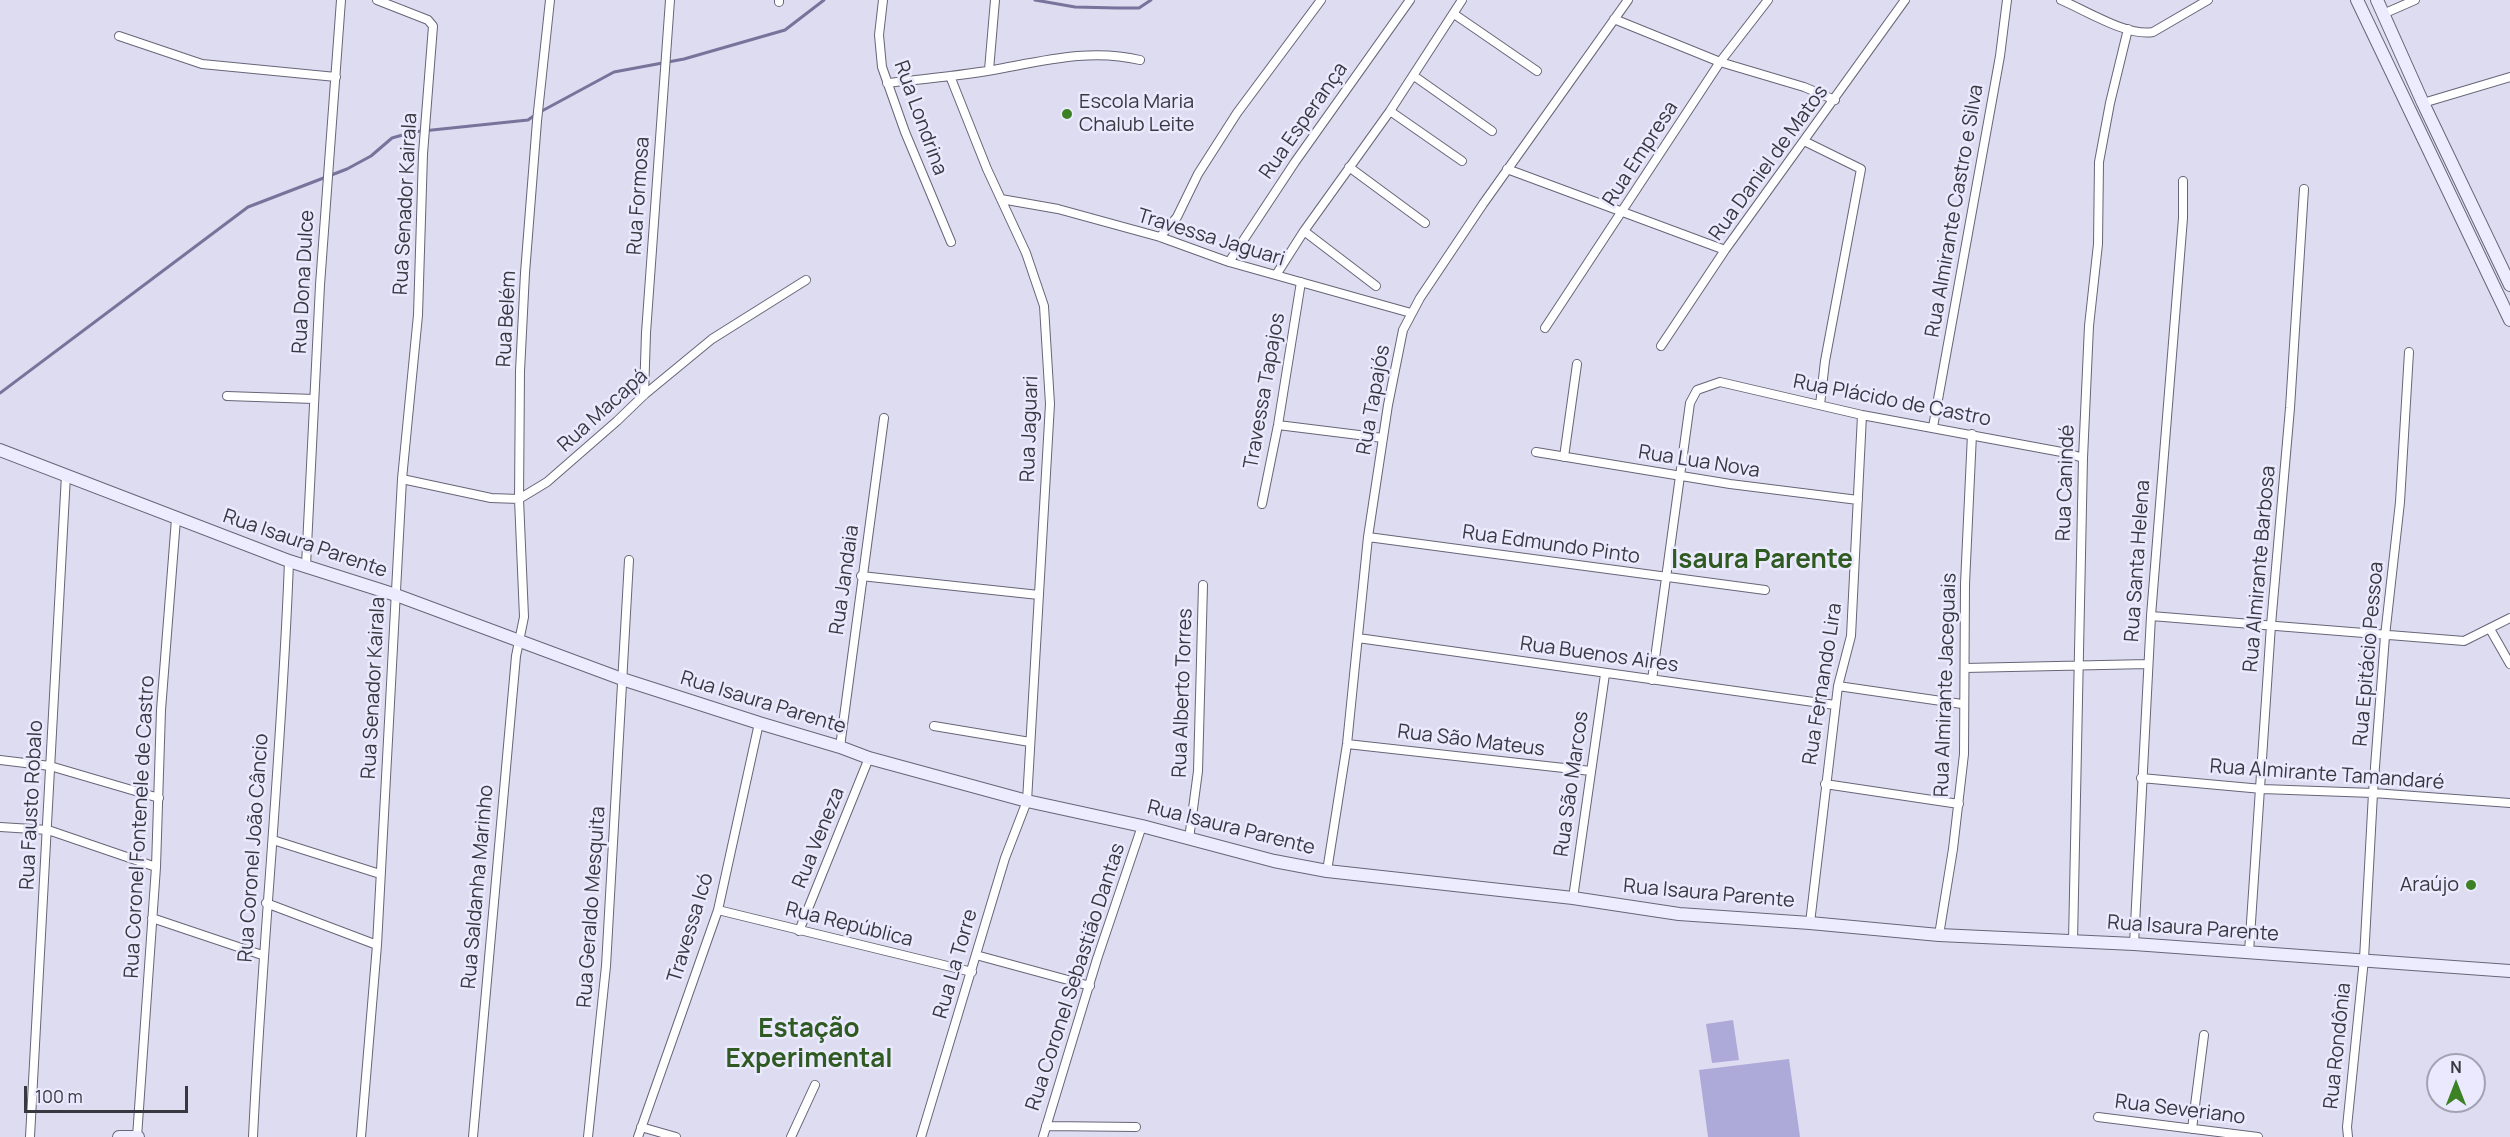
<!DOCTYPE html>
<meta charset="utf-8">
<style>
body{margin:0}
#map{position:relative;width:2510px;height:1137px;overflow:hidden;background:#dddcf0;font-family:Manrope,sans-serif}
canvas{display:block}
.north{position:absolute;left:2426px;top:1053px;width:60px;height:60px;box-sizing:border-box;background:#eae9fe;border:2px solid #a3a2b2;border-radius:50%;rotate:0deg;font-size:16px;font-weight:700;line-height:24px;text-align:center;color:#383840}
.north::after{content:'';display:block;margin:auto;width:21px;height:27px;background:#3c8124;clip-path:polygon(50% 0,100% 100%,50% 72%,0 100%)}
.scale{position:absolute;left:24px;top:1086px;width:164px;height:27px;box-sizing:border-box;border:3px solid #383840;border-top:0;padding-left:8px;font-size:18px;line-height:21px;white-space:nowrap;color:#383840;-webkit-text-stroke:4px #eae9fe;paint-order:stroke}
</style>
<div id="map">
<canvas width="2510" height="1137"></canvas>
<div class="north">N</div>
<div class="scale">100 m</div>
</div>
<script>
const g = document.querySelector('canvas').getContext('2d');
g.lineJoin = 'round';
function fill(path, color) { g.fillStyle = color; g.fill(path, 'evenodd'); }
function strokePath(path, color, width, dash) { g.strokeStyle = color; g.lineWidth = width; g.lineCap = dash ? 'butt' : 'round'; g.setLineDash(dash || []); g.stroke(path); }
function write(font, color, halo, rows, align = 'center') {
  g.font = font + ' Manrope,sans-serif'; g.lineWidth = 5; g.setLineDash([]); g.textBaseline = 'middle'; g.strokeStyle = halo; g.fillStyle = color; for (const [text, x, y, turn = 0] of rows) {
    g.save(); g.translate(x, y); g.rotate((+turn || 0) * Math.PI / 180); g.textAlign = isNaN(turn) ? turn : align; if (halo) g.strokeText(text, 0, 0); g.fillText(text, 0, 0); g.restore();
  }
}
const green = new Path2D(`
 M1733 1020 1739 1060 1712 1063 1706 1024Z
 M1789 1059 1800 1137H1708L1699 1070Z`);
const stream = new Path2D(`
 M1035 0 1075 7 1117 8H1139L1151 0
 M540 112 614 72 684 59 785 30 824 0
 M0 393 248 207 347 169 371 156 392 138 413 132 528 120 535 115`);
const street = new Path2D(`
 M883 0 879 35 882 67 905 132 951 242
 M2061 0C2085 10 2128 37 2153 32L2208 0
 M779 2V0
 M1454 14 1537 71
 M2383 14 2415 0
 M1614 19 1720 62 1804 87 1835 100
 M119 36 202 64 336 77
 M989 70 995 0
 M1414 76 1492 131
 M887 83C923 79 958 76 993 70 1043 61 1090 48 1140 60
 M2423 103 2510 77
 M1390 111 1462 161
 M1804 141 1861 169 1825 361 1820 405
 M1349 167 1425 223
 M1507 169 1725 250
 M1001 199 1058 209 1160 237 1229 262 1411 313
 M1304 231 1376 286
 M1160 237 1177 217 1198 174 1237 113 1321 0
 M1229 262 1295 162 1410 0
 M1276 275 1304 231 1390 111 1462 0
 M1545 328 1720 62 1768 0
 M1661 346 1725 250 1905 0
 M644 395 646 333 670 0
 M227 396 314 399
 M1278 425 1383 438
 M1933 427 2000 56 2007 0
 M1536 452 1730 484 1858 500
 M1564 457 1577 364
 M402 479 491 498 519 499 547 482 617 421 644 395 712 339 806 280
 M1262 504 1278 425 1301 282
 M1368 537 1765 590
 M306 566 320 285 341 0
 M861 576 1039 595
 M2151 616 2464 641 2510 618
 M2490 629 2510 664
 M1358 638 1835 705
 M1965 668 2148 664
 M1652 680 1690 403 1697 390 1720 382 1862 415 2067 453 2083 458
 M1838 686 1962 704
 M934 726 1030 742
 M1347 744 1591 771
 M840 747 884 418
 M0 760 50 766 159 798
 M2141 778 2262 789 2373 793 2510 803
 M1825 784 1959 804
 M0 827 48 830 156 867
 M1189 839 1198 771 1203 585
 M273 840 380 874
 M1327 871 1347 744 1368 537 1388 405 1403 330 1420 298 1483 204 1628 0
 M1573 898 1605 674
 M266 903 377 945
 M718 910 972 972
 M152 918 262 955
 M1810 923 1838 686 1851 636 1862 415
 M799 931 869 758
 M1939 935 1953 849 1964 754 1965 584 1972 434
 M2073 941 2083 458 2089 326 2098 244 2099 162 2110 103 2128 29
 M2134 944 2151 616 2183 218V181
 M2249 952 2271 625 2290 408 2304 189
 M976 955 1090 986
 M2098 1117 2258 1137
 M1046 1126 1136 1127
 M641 1127 676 1137
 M2192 1129 2204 1035
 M30 1137 66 475
 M137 1137 156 867 161 710 176 519
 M253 1137C262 945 282 754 289 561
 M361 1137 377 945 402 479 418 315 423 154 433 26 428 20 377 0
 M473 1137 516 656 524 617 519 499 520 371 525 273 537 121 550 0
 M588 1137 606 966 629 560
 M638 1137 718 910 759 723
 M791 1137 815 1085
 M921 1137 1005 858 1027 801 1050 404 1044 306 1026 253 987 169 950 76
 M1043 1137 1097 959 1142 826
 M2348 1137 2347 1127 2364 959 2373 793 2385 636 2400 502 2409 352`);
const secondary = new Path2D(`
 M2357 0 2510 320
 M2377 0 2423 103 2510 285
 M0 450 289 561 396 595 622 679 759 723 840 747 869 758 1027 801 1142 826 1274 861 1327 871 1573 898 1679 914 1810 923 1939 935 2134 944 2510 971
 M119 1137H138`);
const markers = [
 [1067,114,6,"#3c8124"],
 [2471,885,6,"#3c8124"]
];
const poiNames = [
 ["Escola Maria",1079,102],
 ["Chalub Leite",1079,125],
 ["Araújo",2459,885,"right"]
];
const streetNames = [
 ["Rua Londrina",920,118,70],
 ["Rua Esperança",1304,121,-55],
 ["Rua Empresa",1641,154,-57],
 ["Rua Daniel de Matos",1769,163,-54],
 ["Rua Formosa",639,196,-86],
 ["Rua Senador Kairala",406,204,-87],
 ["Rua Almirante Castro e Silva",1955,211,-80],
 ["Travessa Jaguari",1211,238,17],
 ["Rua Dona Dulce",304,282,-87],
 ["Rua Belém",507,319,-87],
 ["Travessa Tapajos",1265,391,-80],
 ["Rua Tapajós",1374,400,-80],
 ["Rua Plácido de Castro",1892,401,11],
 ["Rua Macapá",603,411,-42],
 ["Rua Jaguari",1030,429,-88],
 ["Rua Lua Nova",1699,462,9],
 ["Rua Canindé",2066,483,-88],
 ["Rua Isaura Parente",305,544,19],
 ["Rua Edmundo Pinto",1551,545,8],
 ["Rua Santa Helena",2138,561,-86],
 ["Rua Almirante Barbosa",2260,569,-85],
 ["Rua Jandaia",845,580,-82],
 ["Rua Epitácio Pessoa",2369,654,-85],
 ["Rua Buenos Aires",1599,655,8],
 ["Rua Fernando Lira",1823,684,-81],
 ["Rua Almirante Jaceguais",1946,685,-88],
 ["Rua Senador Kairala",374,688,-87],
 ["Rua Alberto Torres",1183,693,-88],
 ["Rua Isaura Parente",763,703,17],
 ["Rua São Mateus",1471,741,7],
 ["Rua Almirante Tamandaré",2327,775,4],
 ["Rua São Marcos",1572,784,-82],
 ["Rua Fausto Robalo",32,805,-87],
 ["Rua Coronel Fontenele de Castro",140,827,-87],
 ["Rua Isaura Parente",1231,828,14],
 ["Rua Veneza",819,838,-68],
 ["Rua Coronel João Câncio",254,848,-86],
 ["Rua Saldanha Marinho",478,887,-85],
 ["Rua Isaura Parente",1709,894,5],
 ["Rua Geraldo Mesquita",592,907,-86],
 ["Rua República",849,925,14],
 ["Travessa Icó",691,928,-73],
 ["Rua Isaura Parente",2193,929,4],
 ["Rua La Torre",956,964,-74],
 ["Rua Coronel Sebastião Dantas",1076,977,-72],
 ["Rua Rondônia",2338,1046,-84],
 ["Rua Severiano",2180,1110,7]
];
const districtNames = [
 ["Isaura Parente",1762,561],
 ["Estação",809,1030],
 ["Experimental",809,1060]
];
fill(green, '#ada9d9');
strokePath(stream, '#77739b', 3);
strokePath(street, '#676577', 10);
strokePath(secondary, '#676577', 14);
strokePath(street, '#fff', 8);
strokePath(secondary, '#edebfe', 12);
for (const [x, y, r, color] of markers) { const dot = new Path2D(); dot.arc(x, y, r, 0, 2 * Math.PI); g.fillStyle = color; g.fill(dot); strokePath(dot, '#eae9fe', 2); }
write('20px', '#383840', '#eae9fe', poiNames, 'left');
write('20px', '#383840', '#eae9fe', streetNames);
write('bold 26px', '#2f5a21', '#eae9fe', districtNames);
</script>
